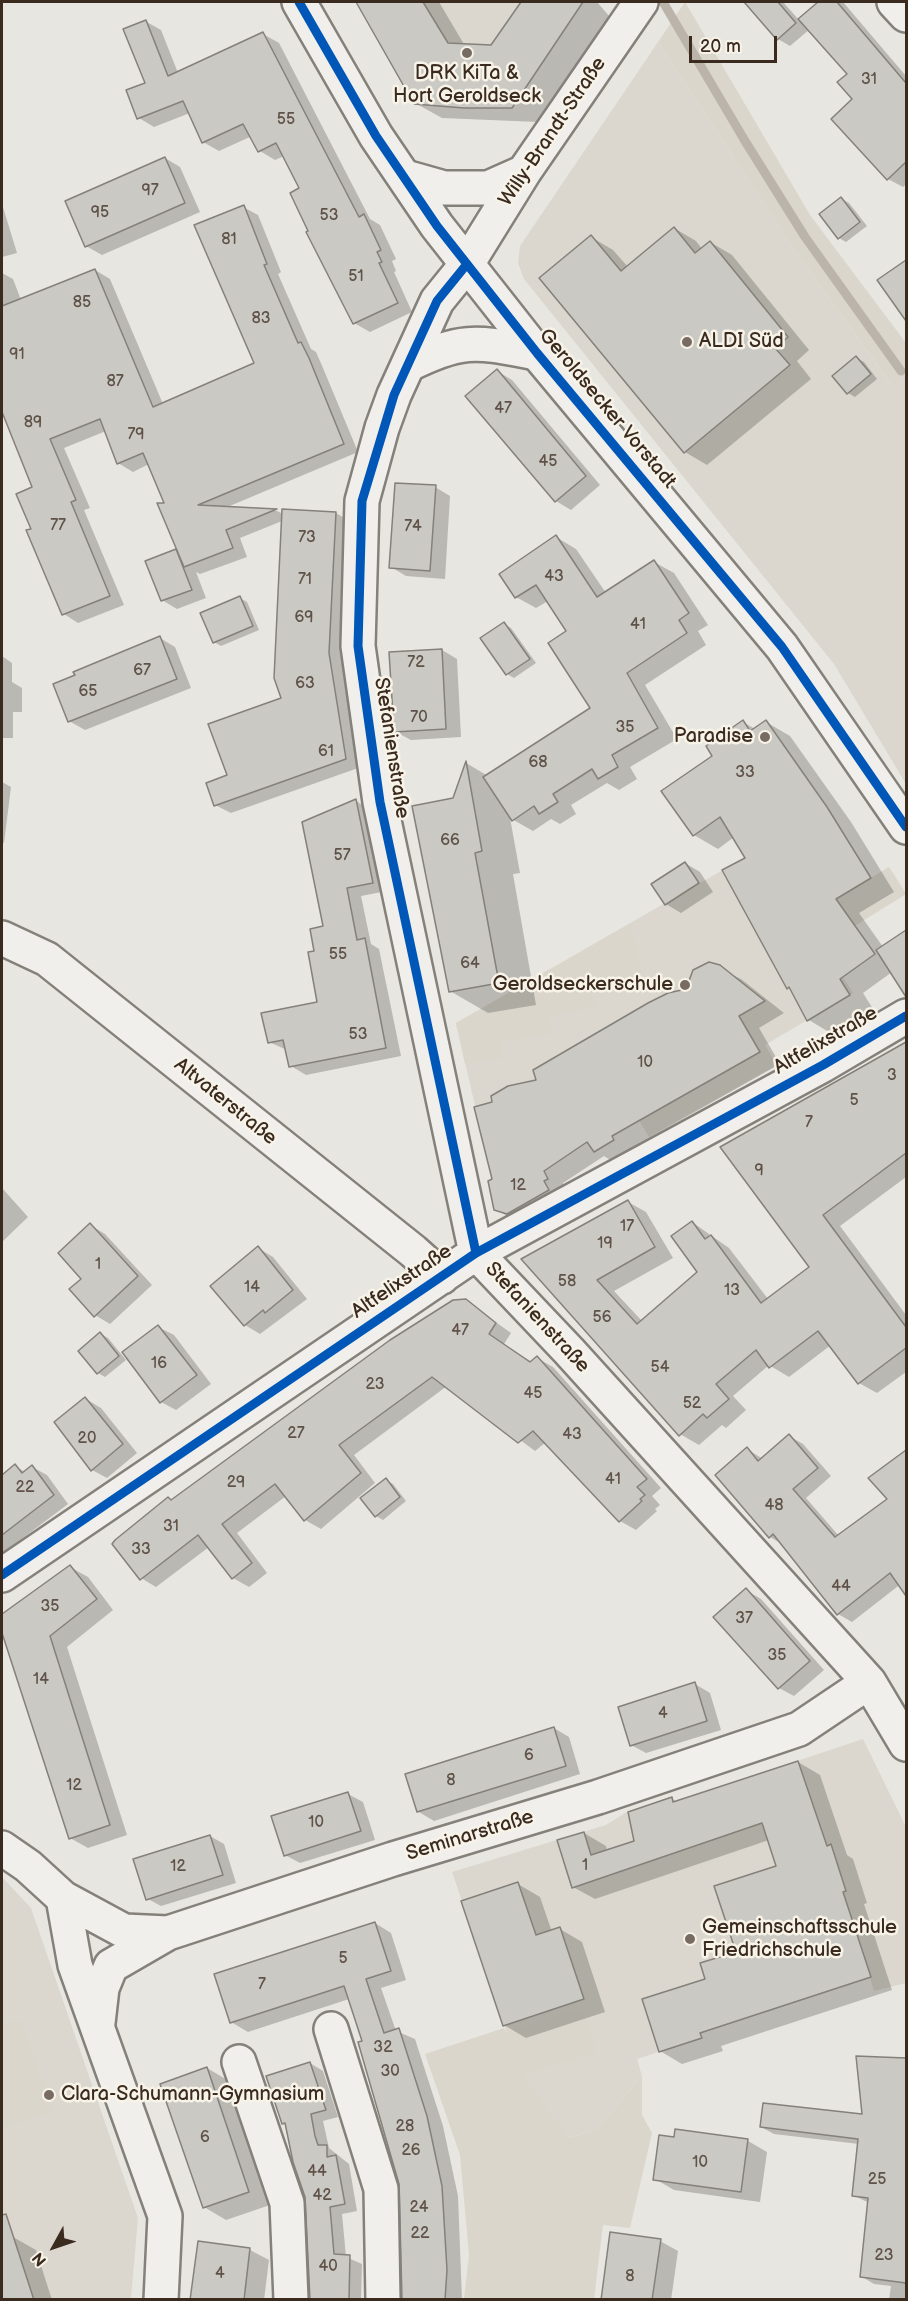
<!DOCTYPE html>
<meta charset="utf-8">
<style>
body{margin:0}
#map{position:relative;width:908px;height:2301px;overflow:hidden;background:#e8e6e0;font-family:"Balsamiq Sans",sans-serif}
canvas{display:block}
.frame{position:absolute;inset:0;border:3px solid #3b2a1e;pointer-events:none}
.north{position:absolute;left:24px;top:2217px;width:60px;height:60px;-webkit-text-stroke:4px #f7f3e8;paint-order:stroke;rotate:230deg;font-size:16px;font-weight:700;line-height:24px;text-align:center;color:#3b2a1e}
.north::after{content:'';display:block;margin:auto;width:21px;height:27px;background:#3b2a1e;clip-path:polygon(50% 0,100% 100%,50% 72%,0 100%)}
.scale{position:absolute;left:689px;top:36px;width:88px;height:27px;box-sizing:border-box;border:3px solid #3b2a1e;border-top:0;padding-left:8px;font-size:18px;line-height:21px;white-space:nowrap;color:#3b2a1e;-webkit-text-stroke:4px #f7f3e8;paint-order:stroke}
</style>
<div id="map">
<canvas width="908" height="2301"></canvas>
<div class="frame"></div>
<div class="north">N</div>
<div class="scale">20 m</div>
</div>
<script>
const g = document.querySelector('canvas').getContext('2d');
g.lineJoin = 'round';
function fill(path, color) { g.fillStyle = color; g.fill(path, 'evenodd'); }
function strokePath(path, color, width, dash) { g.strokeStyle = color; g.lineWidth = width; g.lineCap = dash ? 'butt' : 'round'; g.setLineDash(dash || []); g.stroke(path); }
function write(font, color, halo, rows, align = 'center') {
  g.font = font + ' "Balsamiq Sans",sans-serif'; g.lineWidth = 5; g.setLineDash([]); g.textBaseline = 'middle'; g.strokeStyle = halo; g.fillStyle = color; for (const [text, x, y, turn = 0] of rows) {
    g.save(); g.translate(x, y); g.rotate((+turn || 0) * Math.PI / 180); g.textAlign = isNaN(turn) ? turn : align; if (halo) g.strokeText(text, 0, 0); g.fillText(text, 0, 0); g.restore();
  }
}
const built = new Path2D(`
 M356 2H583L512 108H464L414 104Z
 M658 42 792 247 891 384 906 373V784L834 664 524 279 518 263 520 246Z
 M829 809 871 878 889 867 906 894 837 937 856 968 843 977 853 993 765 1045 777 1065 649 1137 621 1091 490 1171 456 1023Z
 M863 1739 906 1827V1983L874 1991 870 1978 701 2033 702 2038 637 2059 642 2076 596 2130 567 2138 521 2075 452 1872 606 1825 625 1813 672 1797 674 1802Z
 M2 1877 31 1908 138 2218 131 2299H2Z`);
const green = new Path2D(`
 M685 2 810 215 906 343V373L892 385 792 247 658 42Z
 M889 867 906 894 842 933 825 906Z
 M631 923 643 981 593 990 597 1007 548 1016 552 1034 501 1042 503 1058 465 1064 456 1023Z
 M582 2009 597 2052 522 2075 568 2138 596 2130 642 2076V2115L652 2133 630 2228 603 2225 594 2299H464L469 2255 460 2155 425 2054 504 2028 506 2032Z
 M21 2019 53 2111 2 2129V2026Z`);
const shadow = new Path2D(`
 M358 2H439L465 46 492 47 523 2H597L609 16 538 122 442 118 415 103Z
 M745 2H783L799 20 820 2H843L906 76 904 96 906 184 903 187 888 179 833 119 854 99 849 74 810 29 790 46 778 39Z
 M145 21 161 30 178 73 263 34 279 43 370 219 380 225 396 259 392 261 396 271 394 272 412 312 370 332 354 323 310 231 301 189 284 156 275 160 260 151 252 136 219 151 203 142 190 113 154 127 139 118 147 84Z
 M165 158 180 167 200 212 102 255 86 246Z
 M842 199 849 203 867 226 846 242 839 238Z
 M2 204 17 253 2 257Z
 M243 207 258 215 281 272 278 274 311 349 316 352 323 368 358 452 225 508 277 511 283 514 336 513 351 522 361 767 231 813 215 805 229 776 283 699 282 521 240 538 247 557 200 574 196 572 206 598 177 609 162 600 176 551 180 553 166 505 149 464 133 472 118 463 106 431 64 448 90 508 84 510 124 605 78 623 64 614 33 530 34 488 2 409V273L13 279 21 300 95 270 110 279 163 404 256 363Z
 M674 228 696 241 702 249 710 242 732 255 809 350 797 361 811 379 707 465 685 452 591 237 613 250 628 267Z
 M906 262V311L897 305 879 281Z
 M856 358 864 362 877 379 855 397 848 393Z
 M497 371 512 380 600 485 571 510 556 501 467 396Z
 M435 487 450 496 445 579 406 576 391 567Z
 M556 537 576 549 606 593 654 562 674 573 708 625 698 631 706 645 645 685 677 739 630 767 637 779 619 790 607 783 571 805 576 814 560 824 551 819 533 831 510 818 520 873 513 874 536 1005 488 1013 450 991 454 799 466 763 488 776 592 709 569 632 548 601 536 608 516 597Z
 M240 598 247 602 259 630 221 646 214 642Z
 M504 624 511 628 536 663 514 678 507 674Z
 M160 638 175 647 191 688 85 730 69 721Z
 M442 650 457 659 461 737 411 740 396 732Z
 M2 656 12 663V682L22 688V712H13V738H2Z
 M743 722 755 729 766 722 790 736 851 822 894 892 859 913 883 947 906 932V993L892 972 863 993 873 1009 832 1034 809 1020 792 990 788 988 747 858 734 837 718 849 694 835 714 756Z
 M2 782 11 787 4 843 2 842Z
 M356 801 371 810 387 891 361 896 371 944 379 949 401 1056 306 1075 291 1066 287 1050 269 1042 319 1003 316 952 325 927Z
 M685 863 700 872 713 892 681 913 666 904Z
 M709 964 741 979 784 1013 759 1028 780 1064 631 1148 633 1152 615 1163 604 1156 563 1183 567 1191 516 1221 495 1209 494 1104 537 1081 687 990 689 978 701 966Z
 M906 1045V1177L840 1226 906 1315V1372L877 1393 859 1383 831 1345 789 1377 769 1365 733 1396 746 1410 726 1428 722 1425 699 1445 680 1434 523 1259 628 1202 646 1212 673 1258 614 1291 642 1321 699 1272 692 1222 729 1248 768 1299 811 1267 723 1148Z
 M2 1188 28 1217 2 1242Z
 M90 1225 105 1234 152 1285 110 1324 95 1315 83 1279Z
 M258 1248 273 1257 307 1299 260 1334 245 1325Z
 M466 1301 511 1333 504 1344 532 1362 537 1358 553 1367 661 1488 652 1496 660 1505 655 1509 657 1511 636 1530 620 1521 546 1442 535 1451 447 1386 354 1455 375 1483 321 1529 305 1520 286 1496 237 1533 267 1573 249 1587 233 1578 209 1547 156 1587 141 1578 172 1501Z
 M158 1327 174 1335 211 1384 176 1410 161 1402Z
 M101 1334 108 1338 126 1360 105 1377 98 1373Z
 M86 1399 101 1408 137 1453 107 1478 92 1470Z
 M789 1436 803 1444 831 1476 806 1498 839 1536 889 1499 901 1456 906 1460V1585L902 1583 852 1622 838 1614 782 1544 770 1537 747 1449 763 1459Z
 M15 1466 25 1472 32 1467 47 1475 68 1504 15 1544 19 1549 2 1563V1476Z
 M386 1480 393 1484 406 1501 383 1520 376 1516Z
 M70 1567 88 1577 113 1610 67 1647 127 1835 88 1848 70 1838 2 1628V1616Z
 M746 1590 761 1599 824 1670 794 1696 779 1688Z
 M695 1684 710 1693 721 1730 646 1753 631 1745Z
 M554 1728 569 1737 580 1774 434 1821 419 1812 407 1775Z
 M798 1762 820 1775 847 1855 853 1859 867 1903 864 1904 892 1990 721 2046 723 2051 682 2064 660 2051 707 1980 738 1953 778 1867 769 1840 595 1899 573 1887 584 1833 606 1846 607 1851 636 1842 672 1799 677 1802Z
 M348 1794 363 1802 375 1840 300 1863 285 1855Z
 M210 1836 224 1844 236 1883 161 1906 148 1899Z
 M518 1884 540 1897 552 1932 560 1929 582 1942 605 2012 526 2038 504 2025Z
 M375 1923 391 1933 406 1980 381 1988 396 2031 415 2039 443 2126 458 2196 462 2300H403L401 2188 364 2041 349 1999 248 2032 231 2022Z
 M858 2057 906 2060V2300H889L891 2286 874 2284 861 2276 869 2203 853 2195 859 2144 774 2134 761 2127 864 2116Z
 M310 2063 323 2071 338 2117 323 2121 329 2148 349 2164 357 2211 342 2214 346 2257 362 2264 361 2300H311L308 2210 287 2125 283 2123Z
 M207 2068 229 2081 270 2205 226 2220 204 2207Z
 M748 2141 767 2152 760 2202 674 2190 655 2179Z
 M13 2237 36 2250 52 2300H2V2241Z
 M660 2241 678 2251 671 2300H602Z
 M199 2243 250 2250 269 2260 264 2300H192Z`);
const stream = new Path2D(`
 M663 2 745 141 805 237 901 371`);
const building = new Path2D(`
 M356 2H423L448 43 491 45 521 2H583L512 108H464L414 104Z
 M744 2H778L796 23 777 40Z
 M818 2H837L906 83V162L887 180 831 119 852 99 837 82 847 74 798 19Z
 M146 20 168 76 263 32 359 217 364 214 381 250 377 252 382 262 379 263 398 303 353 324 306 232 308 231 290 193 299 188 276 143 258 152 243 124 202 143 183 101 137 119 126 90 145 83 123 29Z
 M165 157 185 203 85 247 65 201Z
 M841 197 860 222 838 239 819 214Z
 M244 205 267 264 264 265 298 343 301 342 309 358 344 444 198 505 277 509 226 530 233 548 184 567 157 503H164L143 453 117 464 100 419 50 439 76 500 71 502 110 596 62 615 26 530 31 529 16 494 32 487 2 412V306L95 269 153 407 254 363 194 225Z
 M674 227 695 253 710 241 788 337 775 348 790 365 684 453 539 278 591 235 621 271Z
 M906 260V321L877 280Z
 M856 356 871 374 847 394 832 376Z
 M497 369 586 476 555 502 465 396Z
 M395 483 436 485 430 571 389 568Z
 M282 509 336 512 329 653 346 759 214 806 206 783 227 775 208 724 281 698 274 678Z
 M556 535 597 597 654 560 689 613 679 620 687 633 627 673 658 728 612 755 618 767 598 779 592 769 553 794 558 802 539 814 534 806 512 821 483 777 590 708 548 643 566 631 536 585 515 598 499 574Z
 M176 549 192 590 161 601 145 561Z
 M240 596 253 626 213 643 200 613Z
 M504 622 530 659 506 675 480 638Z
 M160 636 177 679 68 722 53 684 75 675 73 672Z
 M442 649 446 729 394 732 389 652Z
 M743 720 750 731 766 720 827 807 871 878 836 899 875 954 840 979 850 995 807 1021 789 987 787 989 722 870 745 858 720 817 693 836 661 791 712 756 706 746Z
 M466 761 482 851 475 853 499 983 449 992 412 806 453 798Z
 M356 799 373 883 347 888 357 940 365 938 386 1048 289 1067 283 1040 268 1043 261 1013 317 1002 308 952 314 951 310 929 323 926 302 822Z
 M685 862 699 883 665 905 651 884Z
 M906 930V997L876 950Z
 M709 962 720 965 765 1001 739 1016 760 1052 612 1136 614 1140 594 1152 587 1142 544 1171 548 1179 544 1181 549 1190 507 1214 494 1210 488 1181 492 1179 474 1107 492 1102 491 1096 508 1086 536 1080 533 1070 648 1003 668 993 686 989 693 970Z
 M906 1042V1153L823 1215 906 1327V1348L858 1384 818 1331 769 1368 756 1350 716 1384 729 1399 707 1418 703 1414 679 1436 521 1259 628 1200 655 1247 597 1280 637 1324 697 1272 671 1236 692 1221 705 1239 711 1235 761 1303 809 1267 720 1147Z
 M90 1223 138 1276 94 1317 69 1289 81 1279 58 1253Z
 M258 1246 293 1290 265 1313 263 1310 244 1326 210 1286Z
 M466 1299 496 1323 489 1334 530 1362 537 1356 647 1479 637 1487 645 1495 640 1499 642 1501 619 1522 533 1431 518 1443 432 1377 339 1445 361 1473 304 1521 275 1484 222 1524 252 1563 232 1579 198 1535 140 1580 112 1544 115 1540 168 1497 171 1500 390 1340 453 1300Z
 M158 1325 197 1375 160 1403 122 1352Z
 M100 1332 119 1356 97 1374 78 1351Z
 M85 1397 123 1444 91 1471 54 1422Z
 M789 1434 818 1468 793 1489 835 1537 887 1499 868 1478 906 1450V1596L890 1573 837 1615 773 1534 769 1538 715 1475 747 1447 758 1461Z
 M15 1464 22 1473 32 1465 54 1495 2 1535V1475Z
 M386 1478 400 1497 375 1517 360 1498Z
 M70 1565 97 1599 50 1636 110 1825 69 1839 2 1633V1614Z
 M746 1588 810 1661 778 1689 713 1617Z
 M695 1682 707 1721 630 1746 618 1707Z
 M554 1727 566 1766 417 1812 405 1774Z
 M798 1761 827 1846 831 1844 846 1891 843 1892 871 1977 700 2033 702 2038 659 2052 642 1999 705 1979 700 1963 736 1952 714 1886 776 1866 762 1823 572 1888 557 1840 584 1832 591 1855 634 1841 628 1812 672 1797 673 1802Z
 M348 1792 361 1831 284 1856 271 1816Z
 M210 1835 223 1875 146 1900 133 1859Z
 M518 1882 536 1935 560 1927 584 1999 503 2026 461 1901Z
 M375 1922 391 1971 366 1979 384 2033 399 2028 427 2116 442 2186 447 2270 445 2300H402L399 2184 358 2042 362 2041 344 1986 230 2023 214 1974Z
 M856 2056 906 2058V2283L860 2277 868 2198 852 2196 858 2139 760 2127 763 2103 862 2114Z
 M310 2062 326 2110 311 2114 315 2136 318 2145H327V2157L336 2155 345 2204 330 2207 334 2254 350 2255 349 2300H310L305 2197 293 2162 285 2123 282 2124 266 2076Z
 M207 2067 249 2192 203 2208 160 2084Z
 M675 2129 748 2139 741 2192 653 2180 659 2135 674 2137Z
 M6 2214 34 2300H2V2215Z
 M610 2232 661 2239 652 2300H601Z
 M198 2241 250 2248 244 2300H190Z`);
const minor = new Path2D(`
 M641 2 524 172 467 264 437 301 394 395 382 428 362 501 358 646 380 802 476 1253 569 1351 869 1682 906 1744
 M894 2 906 15
 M405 177 444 188H488L524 172
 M408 365C464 337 477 342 537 353
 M2 938 47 959 413 1251 442 1277
 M2 1575 476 1253 823 1065 906 1016
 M2 1848 28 1866 63 1898 124 1931 168 1933 393 1859 598 1797 799 1729 869 1682
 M63 1898 75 1965 165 2216 161 2300
 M98 2023 102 1988 111 1966 168 1933
 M331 2029 381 2189 383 2300
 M239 2062 287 2203 291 2300`);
const major = new Path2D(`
 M299 2 376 136 437 226 537 353 782 647 906 827`);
const cycleway = new Path2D(`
 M299 2 376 136 437 226 537 353 782 647 906 827
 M467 264 437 301 394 395 362 501 358 646 380 802 476 1253
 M2 1575 476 1253 823 1065 906 1016`);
const markers = [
 [467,53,6,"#786c62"],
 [687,342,6,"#786c62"],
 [765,737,6,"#786c62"],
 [685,985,6,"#786c62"],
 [690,1939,6,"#786c62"],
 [49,2095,6,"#786c62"]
];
const numberNames = [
 ["31",869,80],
 ["55",286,120],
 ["97",150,191],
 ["95",100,213],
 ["53",329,216],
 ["81",229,240],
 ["51",356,277],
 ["85",82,303],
 ["83",261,319],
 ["91",17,355],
 ["87",115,382],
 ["47",503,409],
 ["89",33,423],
 ["79",136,435],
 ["45",548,462],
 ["77",58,526],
 ["74",413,527],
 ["73",307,538],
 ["43",554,577],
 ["71",305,580],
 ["69",304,618],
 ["41",638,625],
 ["72",416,663],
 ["67",142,671],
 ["63",305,684],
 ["65",88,692],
 ["70",419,718],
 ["35",625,728],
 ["61",326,752],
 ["68",538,763],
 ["33",745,773],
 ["66",450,841],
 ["57",342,856],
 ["55",338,955],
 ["64",470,964],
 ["53",358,1035],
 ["10",645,1063],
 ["3",892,1076],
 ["5",854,1101],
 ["7",809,1123],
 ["9",759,1171],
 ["12",518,1186],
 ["17",627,1227],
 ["19",605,1244],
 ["1",98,1265],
 ["58",567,1282],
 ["14",252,1288],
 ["13",732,1291],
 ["56",602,1318],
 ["47",460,1331],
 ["16",159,1364],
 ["54",660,1368],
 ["23",375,1385],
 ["45",533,1394],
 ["52",692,1404],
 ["27",296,1434],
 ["43",572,1435],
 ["20",87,1439],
 ["41",613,1480],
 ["29",236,1483],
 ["22",25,1488],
 ["48",774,1506],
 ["31",171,1527],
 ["33",141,1550],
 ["44",841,1587],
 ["35",50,1607],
 ["37",744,1619],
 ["35",777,1656],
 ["14",41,1680],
 ["4",663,1714],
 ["6",529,1756],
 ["8",451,1781],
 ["12",74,1786],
 ["10",316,1823],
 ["1",585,1866],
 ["12",178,1867],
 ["5",343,1959],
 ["7",262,1985],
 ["32",383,2048],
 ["30",390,2072],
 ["28",405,2127],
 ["6",205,2138],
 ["26",411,2151],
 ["10",700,2163],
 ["44",317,2172],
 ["25",877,2180],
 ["42",322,2196],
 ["24",419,2208],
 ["22",420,2234],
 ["23",884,2256],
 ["40",328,2267],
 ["4",220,2274],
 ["8",630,2277]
];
const poiNames = [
 ["DRK KiTa &",467,74,"center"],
 ["Hort Geroldseck",467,97,"center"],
 ["ALDI Süd",699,342],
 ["Paradise",753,737,"right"],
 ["Geroldseckerschule",673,985,"right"],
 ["Gemeinschaftsschule",702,1928],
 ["Friedrichschule",702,1951],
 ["Clara-Schumann-Gymnasium",61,2095]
];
const streetNames = [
 ["Willy-Brandt-Straße",553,132,-56],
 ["Geroldsecker Vorstadt",607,409,50],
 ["Stefanienstraße",391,748,81],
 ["Altfelixstraße",826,1041,-30],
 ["Altvaterstraße",225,1102,39],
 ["Altfelixstraße",402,1282,-34],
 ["Stefanienstraße",537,1318,47],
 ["Seminarstraße",470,1836,-17]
];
fill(built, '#dbd7ce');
fill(green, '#dad6cc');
fill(shadow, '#0003');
strokePath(stream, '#bbb4aa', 9);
fill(building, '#cbc9c4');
strokePath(building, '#84807a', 1.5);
strokePath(minor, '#84807a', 38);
strokePath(major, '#84807a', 38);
strokePath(minor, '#f0efeb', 33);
strokePath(major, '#f0efeb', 33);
strokePath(cycleway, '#0057b8', 9);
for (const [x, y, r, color] of markers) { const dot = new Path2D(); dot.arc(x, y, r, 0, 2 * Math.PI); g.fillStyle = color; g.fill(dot); strokePath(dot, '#f7f3e8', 2); }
write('16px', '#5f5248', null, numberNames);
write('20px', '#3b2a1e', '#f7f3e8', poiNames, 'left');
write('20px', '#3b2a1e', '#f7f3e8', streetNames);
</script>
